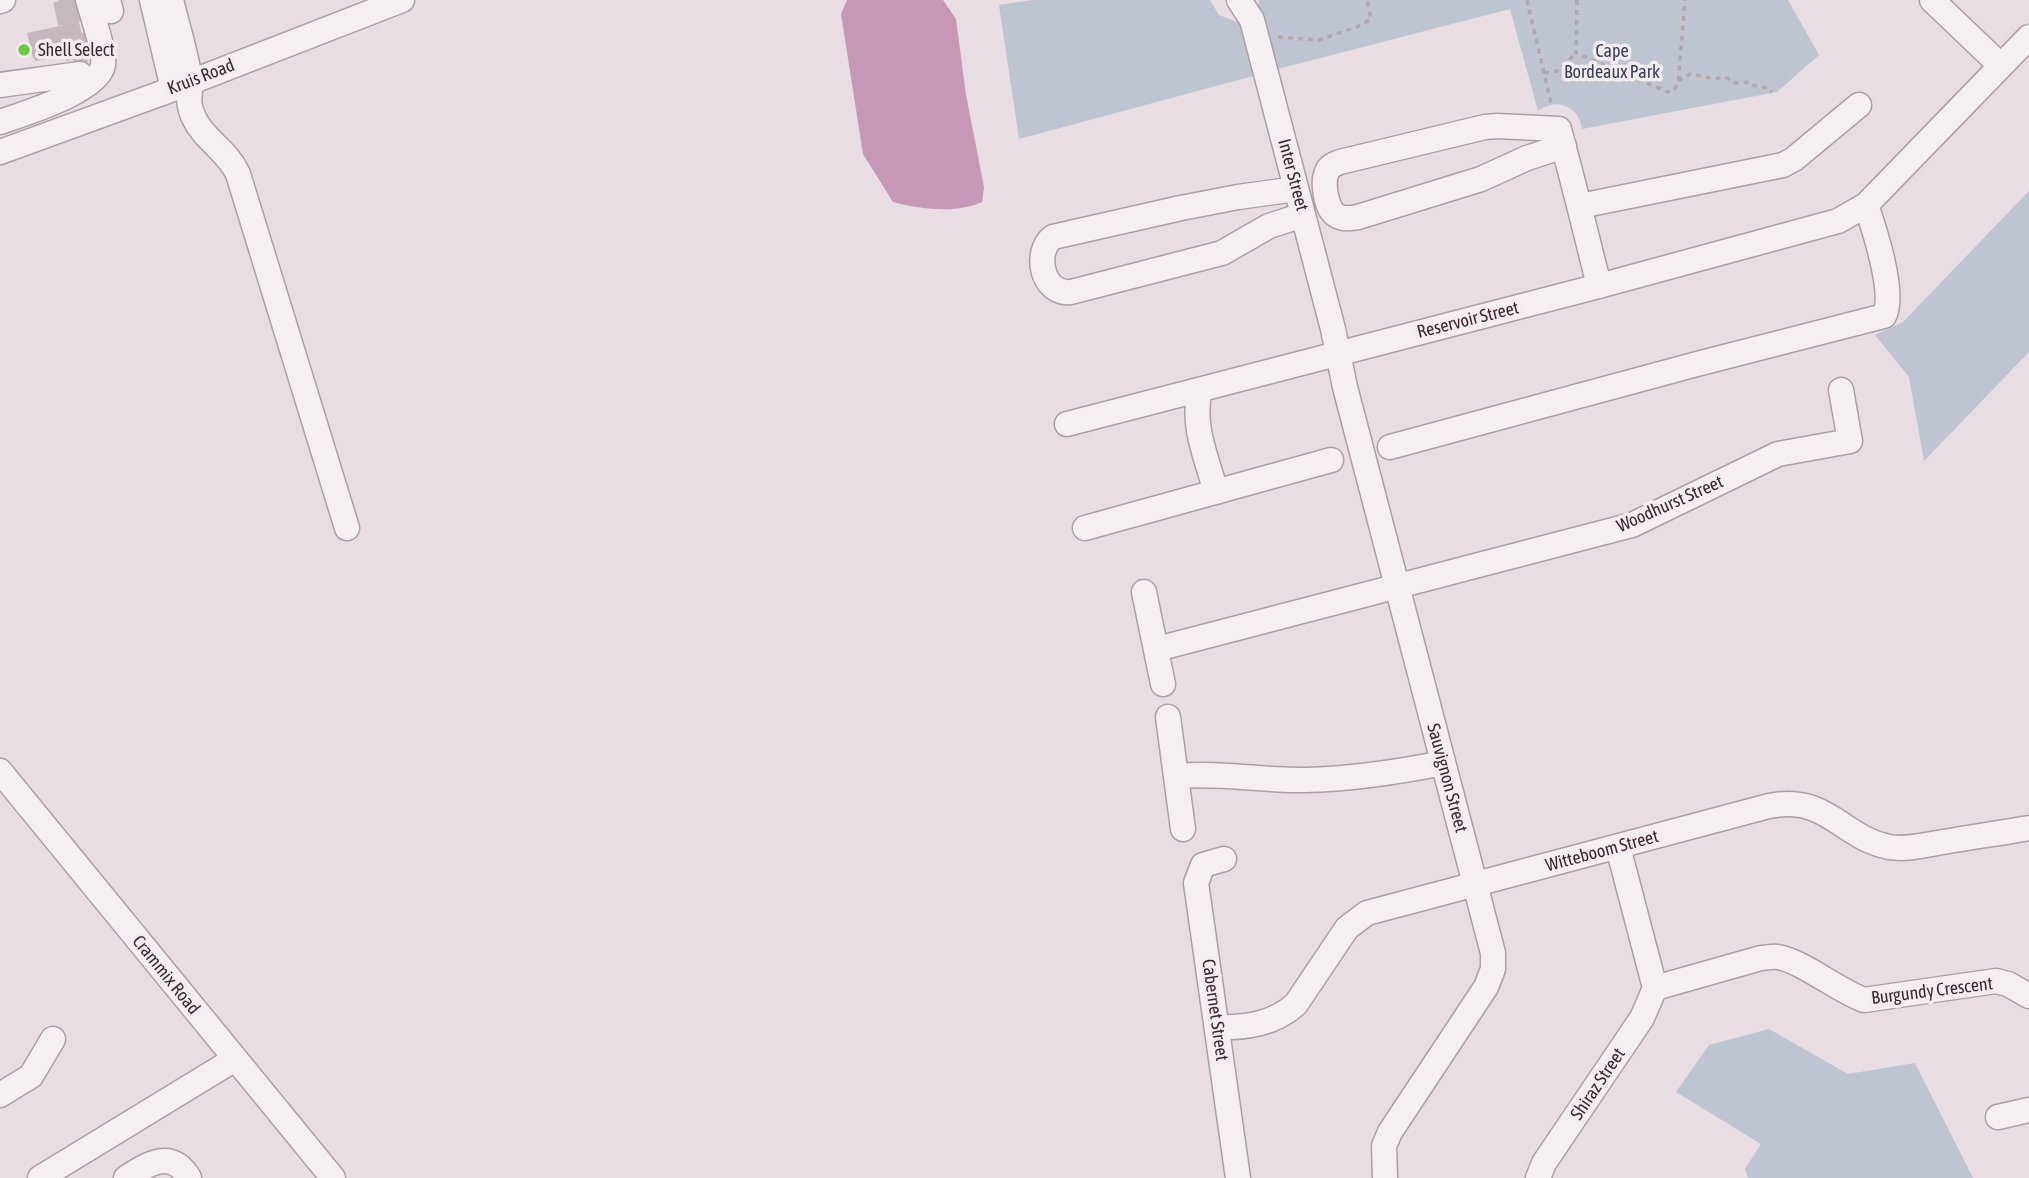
<!DOCTYPE html>
<style>
body{margin:0}
canvas{display:block;background:#e7dde2}
</style>
<canvas width="2029" height="1178"></canvas>
<script>
const g = document.querySelector('canvas').getContext('2d');
g.lineJoin = 'round';
function fillPath(path, color) {
  g.fillStyle = color;
  g.fill(path, 'evenodd');
}
function stroke(path, color, width, dash) {
  g.strokeStyle = color;
  g.lineWidth = width;
  g.lineCap = dash ? 'butt' : 'round';
  g.setLineDash(dash || []);
  g.stroke(path);
}
function write(font, color, halo, rows, align = 'center') {
  g.font = font + ' "Asap Condensed",sans-serif';
  g.lineWidth = 7;
  g.setLineDash([]);
  g.textBaseline = 'middle';
  g.strokeStyle = halo;
  g.fillStyle = color;
  for (const [text, x, y, turn = 0] of rows) {
    g.save();
    g.translate(x, y);
    g.rotate((+turn || 0) * Math.PI / 180);
    g.textAlign = isNaN(turn) ? turn : align;
    if (halo) g.strokeText(text, 0, 0);
    g.fillText(text, 0, 0);
    g.restore();
  }
}
const green = new Path2D(`
 M1032 0H1210L1219 15 1240 23 1257 75 1019 139 999 5Z
 M1259 0H1788L1819 55 1777 92 1582 129C1579 106 1556 97 1538 111L1510 9 1274 70 1258 6Z
 M2029 191V352L1924 461 1909 377 1875 335 1903 322Z
 M1769 1029 1848 1074 1915 1063 1973 1178H1748L1745 1169 1761 1144 1676 1092 1709 1045Z`);
const water = new Path2D(`
 M847 0H943L956 19 966 95 984 187 982 202C957 214 919 209 893 202L863 154 841 14Z`);
const shadow = new Path2D(`
 M60 0H75V9L88 65 75 63 71 54 36 61 34 58 66 26Z`);
const building = new Path2D(`
 M58 0H74L88 62 71 60 69 51 33 58 27 33 64 25Z`);
const minorTunnel = new Path2D(`
 M65 0 79 66`);
const path = new Path2D(`
 M1527 0 1552 107
 M1577 0 1576 53 1668 92 1672 91 1678 85 1685 0
 M1278 37 1319 40 1359 26 1371 19 1367 0
 M1544 73 1557 71 1576 53
 M1678 81 1690 74 1714 79 1725 77 1735 83 1750 82 1752 85 1768 88 1772 92`);
const minor = new Path2D(`
 M108 0 111 11
 M152 0 173 89
 M171 0C177 25 187 56 190 81 191 97 186 101 194 118 204 140 228 151 238 174L347 528
 M1239 0 1252 20 1333 329 1345 387 1493 953V969L1486 987 1390 1132 1384 1146 1385 1178
 M1932 0 2001 66
 M0 1 3 0
 M0 85 80 74
 M0 122C23 114 99 91 103 65 105 52 92 14 88 0
 M1564 146 1527 158 1481 179 1358 217C1351 218 1343 220 1336 215 1326 209 1322 182 1327 172 1329 166 1335 164 1340 162L1485 127 1497 126 1559 129C1573 181 1586 233 1599 286
 M0 152 173 89 402 0
 M1296 189 1238 197 1181 208 1053 237C1033 252 1042 295 1071 292L1222 253 1269 226 1303 215
 M1580 206 1783 165 1794 159 1859 105
 M1200 390C1191 425 1207 459 1216 492
 M1067 424 1599 286 1838 221 1866 205 2029 37
 M1390 447 1697 364 1884 316C1896 295 1874 228 1866 205
 M1085 528 1331 460
 M1144 592 1163 684
 M1157 649 1632 525 1778 454 1850 441 1841 390
 M1168 717 1183 829
 M0 771 333 1178
 M1177 776C1222 772 1262 781 1305 780 1352 779 1398 772 1443 763
 M1618 847 1655 988 1761 958C1766 958 1773 956 1778 957 1802 961 1837 990 1864 1000L1996 981 2008 984 2029 996
 M1224 859 1203 865 1196 883 1238 1178
 M1217 1027C1246 1028 1274 1024 1296 1004L1347 928 1367 913 1769 806C1827 794 1842 838 1889 847 1906 850 1926 845 1943 842 1972 837 2000 833 2029 828
 M0 1095 31 1076 53 1039
 M1998 1117 2029 1110
 M40 1178 235 1059
 M126 1178C148 1164 171 1148 189 1178
 M1538 1178 1544 1163 1642 1018 1655 988`);
const markers = [
 [24,50,7,"#6bca43"]
];
const poiNames = [
 ["Shell Select",38,50]
];
const parkNames = [
 ["Cape",1612,51],
 ["Bordeaux Park",1612,72]
];
const streetNames = [
 ["Kruis Road",201,77,-21],
 ["Inter Street",1293,175,75],
 ["Reservoir Street",1468,320,-14],
 ["Woodhurst Street",1670,504,-24],
 ["Sauvignon Street",1447,778,75],
 ["Witteboom Street",1602,851,-15],
 ["Crammix Road",166,975,51],
 ["Burgundy Crescent",1932,991,-7],
 ["Cabernet Street",1215,1010,82],
 ["Shiraz Street",1598,1084,-56]
];
fillPath(green, '#bec5d0');
fillPath(water, '#c698b5');
fillPath(shadow, '#0003');
fillPath(building, '#c6b7bf');
stroke(minorTunnel, '#c5b9bf', 24, [24, 12]);
stroke(minor, '#ad9fa6', 27);
stroke(path, '#b3a7ad', 3.5, [5, 5]);
stroke(minor, '#f5eff2', 24);
for (const [x, y, r, color] of markers) {
  const dot = new Path2D();
  dot.arc(x, y, r, 0, 2 * Math.PI);
  g.fillStyle = color;
  g.fill(dot);
  stroke(dot, '#f4ecf1', 2.5);
}
write('18px', '#3d2732', '#f4ecf1', poiNames, 'left');
write('18px', '#344058', '#f4ecf1', parkNames);
write('18px', '#3d2732', '#f4ecf1', streetNames);
</script>
